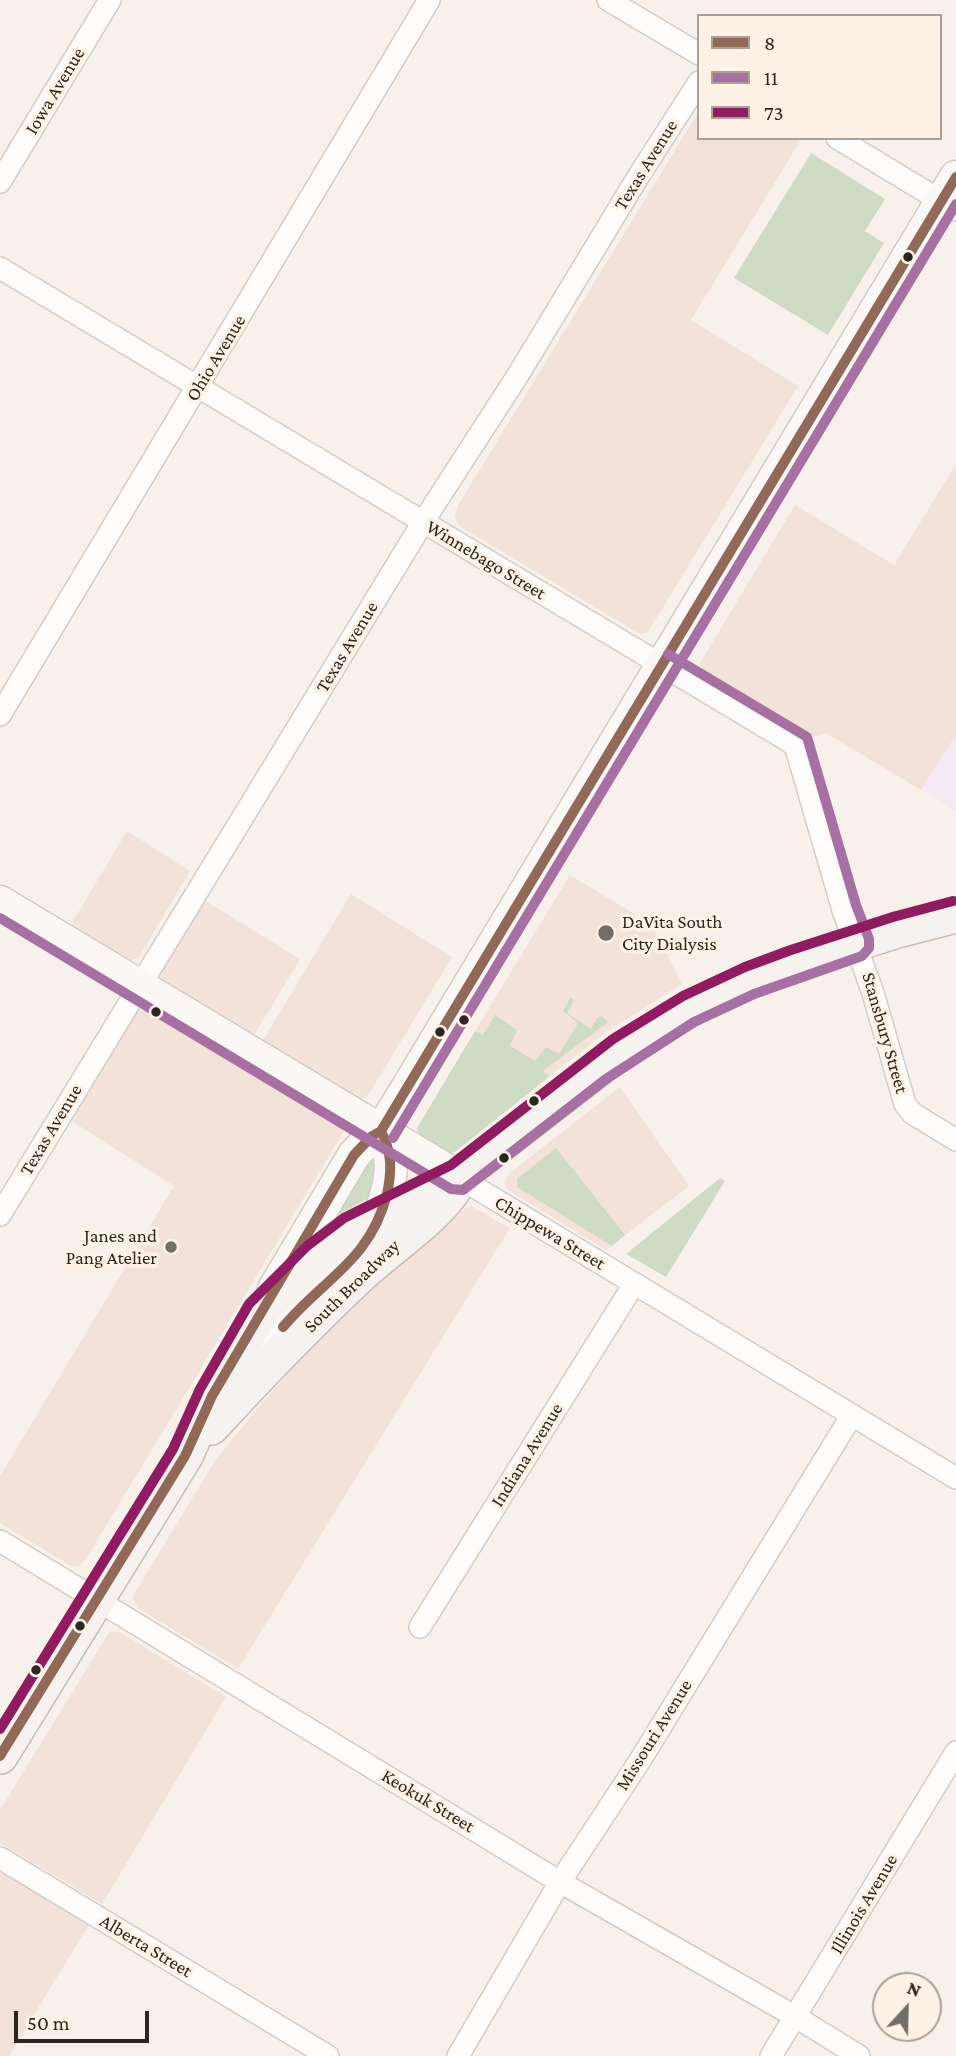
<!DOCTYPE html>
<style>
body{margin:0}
#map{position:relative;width:956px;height:2056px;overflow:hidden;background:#f8f1eb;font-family:"Crimson Pro",serif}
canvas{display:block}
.legend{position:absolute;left:697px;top:14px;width:245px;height:126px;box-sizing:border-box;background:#fef1e5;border:2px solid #aaa097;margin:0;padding:9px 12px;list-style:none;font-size:21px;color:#2c2621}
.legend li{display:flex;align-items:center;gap:14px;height:35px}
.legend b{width:35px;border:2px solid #aaa097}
.north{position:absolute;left:872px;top:1972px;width:70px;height:70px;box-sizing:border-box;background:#fef1e5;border:2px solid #aaa097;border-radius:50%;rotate:22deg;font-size:19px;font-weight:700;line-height:28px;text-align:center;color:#2c2621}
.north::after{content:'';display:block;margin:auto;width:24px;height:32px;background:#736d68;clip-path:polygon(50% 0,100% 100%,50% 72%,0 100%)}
.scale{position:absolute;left:14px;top:2011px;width:135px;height:32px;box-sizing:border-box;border:4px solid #2c2621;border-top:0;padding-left:9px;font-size:21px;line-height:24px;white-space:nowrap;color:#2c2621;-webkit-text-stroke:5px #fef1e5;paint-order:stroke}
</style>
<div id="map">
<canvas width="956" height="2056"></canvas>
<ul class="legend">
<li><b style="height:9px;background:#916958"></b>8</li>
<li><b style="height:9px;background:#a670a3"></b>11</li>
<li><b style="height:9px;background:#901b61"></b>73</li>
</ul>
<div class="north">N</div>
<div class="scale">50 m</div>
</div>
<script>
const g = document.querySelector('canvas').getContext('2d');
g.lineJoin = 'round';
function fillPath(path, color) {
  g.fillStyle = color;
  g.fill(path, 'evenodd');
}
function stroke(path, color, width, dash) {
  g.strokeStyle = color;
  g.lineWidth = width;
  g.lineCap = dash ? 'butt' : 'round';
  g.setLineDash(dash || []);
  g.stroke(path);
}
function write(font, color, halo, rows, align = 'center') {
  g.font = font + ' "Crimson Pro",serif';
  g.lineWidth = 7;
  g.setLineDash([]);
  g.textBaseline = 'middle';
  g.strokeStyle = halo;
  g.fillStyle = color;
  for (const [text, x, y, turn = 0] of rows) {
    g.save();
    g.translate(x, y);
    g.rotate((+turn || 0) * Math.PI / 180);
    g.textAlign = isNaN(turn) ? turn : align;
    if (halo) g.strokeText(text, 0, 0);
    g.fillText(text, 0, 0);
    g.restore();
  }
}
const commercial = new Path2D(`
 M699 111V138H802L691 320 798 386 648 632 640 634 459 526 455 517 457 507Z
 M956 464V735L921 790 826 733 813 737 704 672 700 663 795 505 894 565Z
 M127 831 190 871 139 957 131 961 122 958 70 926Z
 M570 875 651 924 682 984 609 1030 550 1076 475 1031Z
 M351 894 452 957 369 1094 362 1099 355 1098 262 1042Z
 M204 900 300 959 253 1037 166 984 161 978 163 969Z
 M143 1009 151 1010 338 1122 344 1131 86 1559 79 1566H71L0 1523V1476L174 1186 70 1120 136 1013Z
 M620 1087 689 1186 606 1250 508 1190 504 1182 510 1173Z
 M471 1206 510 1228 238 1669 138 1608 133 1599 134 1594 215 1461 255 1411 303 1356 400 1261 466 1208Z
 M110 1631 121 1633 226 1697 102 1904 0 1843V1810Z
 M0 1869 90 1923 9 2056H0Z`);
const education = new Path2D(`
 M956 735V811L921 790Z`);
const green = new Path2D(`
 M811 153 885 199 865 231 884 243 828 335 734 278Z
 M571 997 574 1000 567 1013 591 1029 598 1017 602 1016 608 1022 543 1071 550 1076 455 1152 447 1154 419 1135 417 1128 475 1031 483 1035 495 1015 517 1030 510 1046 535 1061 546 1047 559 1054 578 1023 563 1011Z
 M556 1148 625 1235 612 1246 517 1187V1179Z
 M369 1149 381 1152 373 1196 336 1216Z
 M720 1178 725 1181 666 1277 626 1254Z`);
const street = new Path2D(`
 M608 0 699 54
 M837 138 956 210
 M0 182 110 0
 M0 268 795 745 843 910 873 993 905 1104 912 1113 956 1140
 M0 715 429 0
 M458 1177 956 1478
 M0 1215 423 522 518 375 638 177 699 82
 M0 1541 560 1882 796 2017 859 2056
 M420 1627 634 1284
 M0 1858 328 2056
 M458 2056 560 1882 639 1762 852 1415
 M771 2056 956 1752`);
const secondary = new Path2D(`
 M0 902 458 1177
 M274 1289 354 1155 372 1136 381 1131 409 1085 956 177
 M266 1356C274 1342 282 1327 293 1315 336 1267 372 1257 388 1188 393 1166 392 1151 381 1131`);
const primary = new Path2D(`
 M211 1427C258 1376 307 1325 358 1277 385 1251 433 1220 453 1190
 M0 1756 185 1456 212 1396 261 1311 317 1256 351 1230 458 1177 622 1050 689 1009 751 980 795 963 897 930 956 915`);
const bus1 = new Path2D(`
 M283 1327C324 1278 370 1261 387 1194 392 1171 392 1152 381 1131
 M0 1756 185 1456 212 1396 354 1155 372 1136 381 1131 956 177`);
const bus2 = new Path2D(`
 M0 918 451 1189 463 1190 606 1079 694 1022 754 994 862 956 869 948V939L856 905 807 737 668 654
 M393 1138 956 204`);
const bus3 = new Path2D(`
 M0 1729 173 1449 200 1389 249 1304 307 1246 344 1218 451 1165 613 1039 683 996 745 967 791 950 893 917 953 901`);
const markers = [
 [908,257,6,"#2c2621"],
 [606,933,9,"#736d68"],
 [156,1012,6,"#2c2621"],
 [464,1020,6,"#2c2621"],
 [440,1032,6,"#2c2621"],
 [534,1101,6,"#2c2621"],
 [504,1158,6,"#2c2621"],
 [171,1247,7,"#736d68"],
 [80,1626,6,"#2c2621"],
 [36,1670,6,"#2c2621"]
];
const streetNames = [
 ["Iowa Avenue",55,91,-59],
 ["Texas Avenue",646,165,-58],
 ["Ohio Avenue",216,358,-59],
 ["Winnebago Street",486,560,31],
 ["Texas Avenue",347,647,-59],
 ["Stansbury Street",885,1033,74],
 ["Texas Avenue",51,1130,-59],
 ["Chippewa Street",550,1233,31],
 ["South Broadway",352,1286,-44],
 ["Indiana Avenue",527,1455,-58],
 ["Missouri Avenue",654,1735,-58],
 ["Keokuk Street",428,1801,31],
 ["Illinois Avenue",864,1904,-59],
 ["Alberta Street",146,1946,31]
];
const poiNames = [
 ["DaVita South",622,922],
 ["City Dialysis",622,944],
 ["Janes and",157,1236,"right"],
 ["Pang Atelier",157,1258,"right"]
];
fillPath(commercial, '#f2e2da');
fillPath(education, '#f3eaf3');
fillPath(green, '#d0dbc5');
stroke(street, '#d2ccc7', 24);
stroke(secondary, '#d2ccc7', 35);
stroke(primary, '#c6bdb5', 38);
stroke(street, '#fefdfc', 21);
stroke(secondary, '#fbf8f5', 32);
stroke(primary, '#f6f2ef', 35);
stroke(bus1, '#916958', 10);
stroke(bus2, '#a670a3', 10);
stroke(bus3, '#901b61', 10);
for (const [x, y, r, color] of markers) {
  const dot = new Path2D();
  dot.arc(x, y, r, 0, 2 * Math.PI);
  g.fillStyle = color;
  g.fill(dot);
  stroke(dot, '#fef1e5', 2.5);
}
write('19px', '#2c2621', '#fef1e5', streetNames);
write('19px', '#2c2621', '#fef1e5', poiNames, 'left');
</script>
